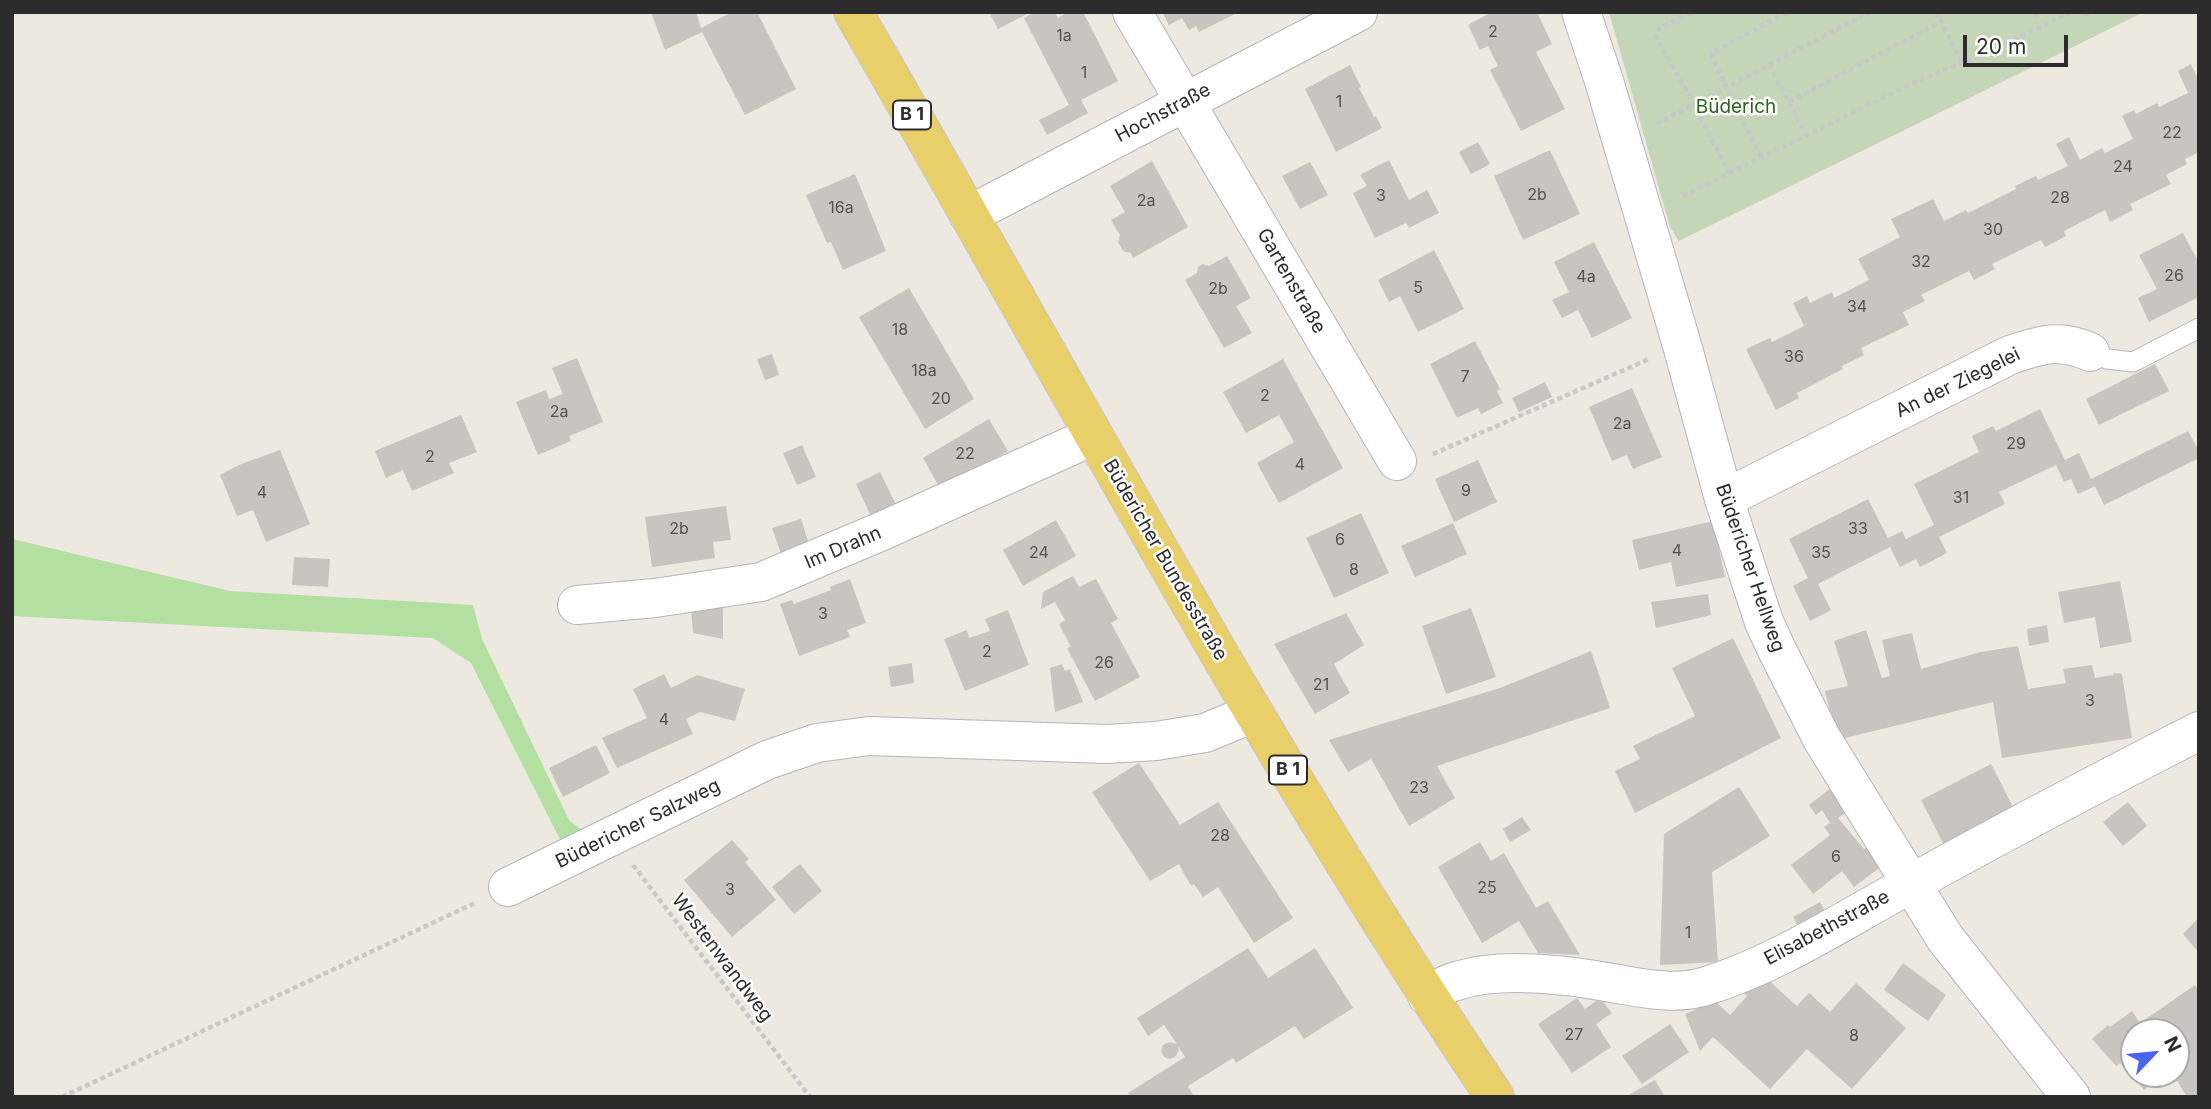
<!DOCTYPE html>
<meta charset="utf-8">
<style>
body{margin:0}
#map{position:relative;width:2211px;height:1109px;overflow:hidden;background:#ede8e0;font-family:Inter,sans-serif}
canvas{display:block}
.frame{position:absolute;inset:0;border:14px solid #2c2c2c;pointer-events:none}
.north{position:absolute;left:2120px;top:1018px;width:70px;height:70px;box-sizing:border-box;background:#fff;border:2px solid #ababab;border-radius:50%;rotate:64deg;font-size:19px;font-weight:700;line-height:28px;text-align:center;color:#2c2c2c}
.north::after{content:'';display:block;margin:auto;width:24px;height:32px;background:#4b63ee;clip-path:polygon(50% 0,100% 100%,50% 72%,0 100%)}
.scale{position:absolute;left:1963px;top:35px;width:105px;height:32px;box-sizing:border-box;border:4px solid #2c2c2c;border-top:0;padding-left:9px;font-size:21px;line-height:24px;white-space:nowrap;color:#2c2c2c;-webkit-text-stroke:5px #fff;paint-order:stroke}
</style>
<div id="map">
<canvas width="2211" height="1109"></canvas>
<div class="frame"></div>
<div class="north">N</div>
<div class="scale">20 m</div>
</div>
<script>
const g = document.querySelector('canvas').getContext('2d');
g.lineJoin = 'round';
function fillPath(path, color) {
  g.fillStyle = color;
  g.fill(path, 'evenodd');
}
function stroke(path, color, width, dash) {
  g.strokeStyle = color;
  g.lineWidth = width;
  g.lineCap = dash ? 'butt' : 'round';
  g.setLineDash(dash || []);
  g.stroke(path);
}
function write(font, color, halo, rows, align = 'center') {
  g.font = font + ' Inter,sans-serif';
  g.lineWidth = 5;
  g.setLineDash([]);
  g.textBaseline = 'middle';
  g.strokeStyle = halo;
  g.fillStyle = color;
  for (const [text, x, y, turn = 0] of rows) {
    g.save();
    g.translate(x, y);
    g.rotate((+turn || 0) * Math.PI / 180);
    g.textAlign = isNaN(turn) ? turn : align;
    if (halo) g.strokeText(text, 0, 0);
    g.fillText(text, 0, 0);
    g.restore();
  }
}
const green = new Path2D(`
 M12 539 230 591 473 605 482 639 569 820 593 839 566 851 471 663 433 638 12 616Z`);
const cemetery = new Path2D(`
 M1609 12H2144L1679 241 1670 227Z`);
const building = new Path2D(`
 M651 12H696L701 28 732 12H757L796 89 745 115 702 32 665 50Z
 M989 12H1031L998 29Z
 M1035 12H1055L1058 18 1068 12H1083L1118 81 1081 100 1088 113 1047 135 1039 120 1069 105 1024 18Z
 M1162 12H1239L1199 32 1196 26 1189 30 1182 18 1169 25Z
 M1487 12H1537L1552 44 1536 52 1565 109 1521 131 1490 70 1498 66 1488 46 1480 50 1468 25 1488 14Z
 M2191 64 2199 81V152L2185 159 2187 164 2166 175 2171 184 2130 204 2133 210 2110 222 2105 210 2064 231 2066 236 2045 247 2041 240 1992 264 1995 269 1974 280 1969 271 1921 295 1925 301 1903 312 1909 325 1861 348 1864 355 1842 366 1843 369 1797 393 1799 398 1776 410 1746 349 1770 338 1772 342 1804 326 1793 303 1807 296 1810 303 1832 292 1834 298 1869 280 1858 259 1900 237 1891 219 1933 199 1944 221 1966 210 1968 213 2016 189 2015 186 2036 176 2038 180 2068 166 2056 144 2069 137 2080 160 2102 148 2105 153 2133 139 2122 116 2134 110 2136 114 2157 103 2159 107 2188 93 2178 71Z
 M1350 65 1361 87 1359 88 1374 117 1376 116 1382 128 1336 152 1305 89Z
 M1478 142 1490 164 1471 174 1459 152Z
 M1550 150 1580 214 1523 240 1494 176Z
 M1389 160 1409 200 1427 190 1439 213 1409 228 1406 223 1375 238 1353 193 1367 186 1360 175Z
 M1152 161 1188 227 1133 258 1131 253 1123 251 1118 242 1120 235 1111 220 1125 212 1110 186Z
 M1310 162 1328 195 1300 209 1282 176Z
 M855 174 886 251 843 270 831 242 827 243 806 195Z
 M2183 233 2199 263V297L2149 322 2138 298 2157 289 2139 255Z
 M1594 242 1632 318 1592 338 1578 310 1562 318 1552 300 1569 292 1554 262Z
 M1434 250 1464 309 1418 332 1400 296 1389 302 1378 280Z
 M1227 256 1251 298 1236 306 1252 333 1224 348 1185 280 1197 273 1198 267 1203 264 1209 266Z
 M909 288 974 399 925 429 859 317Z
 M1475 341 1500 389 1497 391 1503 403 1481 414 1478 408 1457 418 1430 364Z
 M772 354 779 375 765 380 757 359Z
 M577 358 603 422 569 436 571 441 538 455 516 402 546 390 549 399 563 394 552 368Z
 M1283 359 1343 468 1279 503 1257 463 1294 442 1279 415 1246 433 1223 392Z
 M2155 364 2169 391 2099 425 2086 399Z
 M1545 382 1552 397 1519 412 1512 398Z
 M1632 388 1662 457 1633 469 1627 455 1612 461 1589 407Z
 M2040 409 2065 460 2079 453 2091 479 2188 431 2199 451V458L2104 505 2095 486 2078 494 2071 479 2064 482 2056 465 1999 492 2005 504 1939 537 1947 553 1934 560 1920 567 1916 559 1900 567 1890 547 1818 584 1831 610 1810 621 1793 586 1808 578 1789 539 1868 499 1888 538 1902 531 1906 539 1934 525 1914 484 1979 452 1972 436 1993 426 1996 431Z
 M461 415 477 452 449 463 454 473 412 491 403 470 386 478 375 451Z
 M989 419 1008 451 941 490 923 458Z
 M802 445 816 477 797 485 783 453Z
 M280 450 310 524 266 542 253 510 237 516 220 475 239 465Z
 M1478 460 1497 502 1454 522 1435 479Z
 M880 472 897 507 872 519 856 484Z
 M726 506 731 540 713 542 715 558 652 567 645 517Z
 M1361 513 1389 573 1334 598 1306 538Z
 M801 519 809 544 781 554 772 528Z
 M1056 520 1076 556 1023 586 1003 550Z
 M1713 521 1725 577 1676 587 1671 562 1639 570 1632 540Z
 M1453 523 1467 554 1415 577 1401 546Z
 M294 557 330 559 328 587 292 585Z
 M1073 576 1079 587 1096 579 1118 619 1111 623 1140 677 1095 701 1067 648 1071 647 1059 624 1065 620 1055 602 1041 609 1043 592Z
 M850 579 866 623 847 630 850 637 799 656 780 604 792 600 794 604 831 590 830 587Z
 M2120 581 2132 642 2100 648 2095 617 2064 623 2058 592Z
 M1708 594 1711 615 1656 628 1651 602Z
 M723 606V639L693 633 691 608Z
 M1471 608 1496 677 1446 694 1422 626Z
 M1008 610 1029 665 965 691 944 639 967 630 969 638 990 631 985 619Z
 M1346 613 1364 645 1334 664 1350 693 1315 714 1274 644Z
 M2047 625 2049 642 2029 646 2027 629Z
 M1866 630 1882 678 1890 676 1882 640 1912 633 1921 669 1981 652 2018 646 2028 689 2066 683 2063 669 2092 665 2095 678 2113 675 2114 673 2122 674 2132 738 2002 758 1993 702 1837 740 1825 691 1848 686 1834 641Z
 M1733 638 1781 738 1635 813 1615 771 1640 759 1633 746 1695 716 1672 668Z
 M1591 651 1610 708 1437 766 1455 798 1409 826 1371 759 1348 772 1329 740 1500 688Z
 M912 663 914 683 891 687 888 667Z
 M1062 664 1065 671 1070 669 1083 702 1055 712 1050 668Z
 M664 674 671 688 697 675 745 689 735 721 700 712 686 719 693 734 617 768 602 738 647 718 633 689Z
 M596 745 610 773 563 797 549 768Z
 M1139 763 1180 825 1218 802 1293 918 1254 943 1218 887 1203 897 1194 884 1192 886 1188 881 1179 864 1150 881 1092 792Z
 M1991 764 2014 809 1944 845 1921 800Z
 M1835 785 1851 809 1838 818 1864 849 1874 843 1887 862 1854 887 1842 871 1813 894 1791 865 1830 835 1824 827 1830 823 1822 810 1816 815 1809 805Z
 M1739 787 1770 836 1712 872 1718 962 1660 965 1664 834Z
 M2128 802 2147 826 2123 846 2103 822Z
 M1522 817 1531 830 1510 842 1503 829Z
 M732 840 749 859 745 862 776 900 732 937 684 880Z
 M1480 842 1491 861 1504 853 1536 908 1548 901 1580 955 1538 953 1519 921 1482 943 1438 867Z
 M800 864 822 891 794 914 772 887Z
 M1820 902 1828 916 1800 930 1793 917Z
 M2199 917V953L2183 934Z
 M1248 948 1268 978 1315 948 1353 1008 1304 1039 1295 1026 1236 1063 1233 1058 1188 1086 1194 1097H1130L1128 1093 1185 1057 1178 1046 1179 1050 1176 1056 1170 1059 1164 1057 1161 1051 1163 1045 1169 1042 1177 1044 1164 1025 1148 1036 1137 1018Z
 M1903 963 1946 995 1928 1021 1884 990Z
 M1766 978 1797 1006 1809 993 1830 1012 1856 983 1906 1028 1852 1089 1807 1049 1770 1089 1713 1037 1700 1051 1685 1014 1715 1001 1730 1015 1747 996 1741 990Z
 M2195 985 2199 991V1097H2187L2173 1074H2176V1032H2134V1074H2169L2144 1090 2120 1063 2116 1066 2092 1039 2108 1025 2110 1027 2132 1011 2140 1023Z
 M1577 998 1585 1009 1600 998 1612 1013 1596 1024 1611 1047 1572 1073 1538 1024Z
 M1670 1024 1689 1052 1642 1084 1622 1056Z
 M1655 1080 1665 1097H1625Z`);
const path = new Path2D(`
 M1691 12 1659 29 1656 37 1694 104 1729 173
 M1936 12 1962 62
 M2085 12 2088 14 2094 12
 M2033 16 2041 12
 M1769 65 1806 135
 M1789 102 1941 22
 M1656 124 1870 12
 M1761 157 1712 57V53L1787 12
 M1683 196 1909 85 1981 55 2071 12
 M1433 454 1649 359
 M633 865 810 1097
 M62 1097 477 902`);
const service = new Path2D(`
 M2090 352 2107 359 2133 362 2199 328`);
const minor = new Path2D(`
 M1132 12 1397 461
 M1581 12 1604 81 1682 345 1724 499 1764 622 1777 650 1822 739 1945 938 2071 1097
 M969 215 1358 12
 M1724 499 2010 355C2040 345 2060 338 2090 352
 M577 605 655 598 761 582 882 531 1093 436
 M508 887 767 760 817 743 869 736 1107 744 1156 741 1205 733 1253 713
 M1427 996C1437 989 1447 983 1460 980 1502 967 1568 975 1612 983 1643 988 1675 996 1706 986 1778 964 1847 918 1914 882 2008 830 2103 780 2199 731`);
const primary = new Path2D(`
 M853 12C1064 376 1260 748 1495 1097`);
const numberNames = [
 ["2",1493,32],
 ["1a",1064,36],
 ["1",1084,73],
 ["1",1339,102],
 ["22",2172,133],
 ["24",2123,167],
 ["2b",1537,195],
 ["3",1381,196],
 ["28",2060,198],
 ["2a",1146,201],
 ["16a",841,208],
 ["30",1993,230],
 ["32",1921,262],
 ["26",2174,276],
 ["4a",1586,277],
 ["5",1418,288],
 ["2b",1218,289],
 ["34",1857,307],
 ["18",900,330],
 ["36",1794,357],
 ["18a",924,371],
 ["7",1465,377],
 ["2",1265,396],
 ["20",941,399],
 ["2a",559,412],
 ["2a",1622,424],
 ["29",2016,444],
 ["22",965,454],
 ["2",430,457],
 ["4",1300,465],
 ["9",1466,491],
 ["4",262,493],
 ["31",1961,498],
 ["2b",679,529],
 ["33",1858,529],
 ["6",1340,540],
 ["4",1677,551],
 ["24",1039,553],
 ["35",1821,553],
 ["8",1354,570],
 ["3",823,614],
 ["2",987,652],
 ["26",1104,663],
 ["21",1321,685],
 ["3",2090,701],
 ["4",664,720],
 ["23",1419,788],
 ["28",1220,836],
 ["6",1836,857],
 ["25",1487,888],
 ["3",730,890],
 ["1",1688,933],
 ["27",1574,1035],
 ["8",1854,1036]
];
const shields = [
 [912,115,38],
 [1288,770,38]
];
const shieldNames = [
 ["B 1",912,115],
 ["B 1",1288,770]
];
const parkNames = [
 ["Büderich",1736,107]
];
const streetNames = [
 ["Hochstraße",1163,113,-28],
 ["Gartenstraße",1291,281,60],
 ["An der Ziegelei",1958,383,-26],
 ["Im Drahn",843,548,-23],
 ["Büdericher Bundesstraße",1165,560,60],
 ["Büdericher Hellweg",1750,568,71],
 ["Büdericher Salzweg",638,824,-26],
 ["Elisabethstraße",1827,928,-28],
 ["Westenwandweg",722,958,53]
];
fillPath(green, '#b3dfa0');
fillPath(cemetery, '#c5d5b8');
fillPath(building, '#c8c4bf');
stroke(service, '#b3b5be', 21);
stroke(minor, '#b3b5be', 40);
stroke(primary, '#c8c8c8', 40);
stroke(path, '#c8c8c8', 4.5, [5, 3.5]);
stroke(service, '#fff', 19);
stroke(minor, '#fff', 38);
stroke(primary, '#e8cf6a', 38);
write('16px', '#535251', null, numberNames);
for (const [x, y, w] of shields) {
  const box = new Path2D();
  box.roundRect(x - w / 2, y - 14.5, w, 29, 5);
  g.fillStyle = '#fff';
  g.fill(box);
  stroke(box, '#2c2c2c', 2);
}
write('bold 18px', '#2c2c2c', null, shieldNames);
write('19px', '#2c6520', '#fff', parkNames);
write('19px', '#2c2c2c', '#fff', streetNames);
</script>
